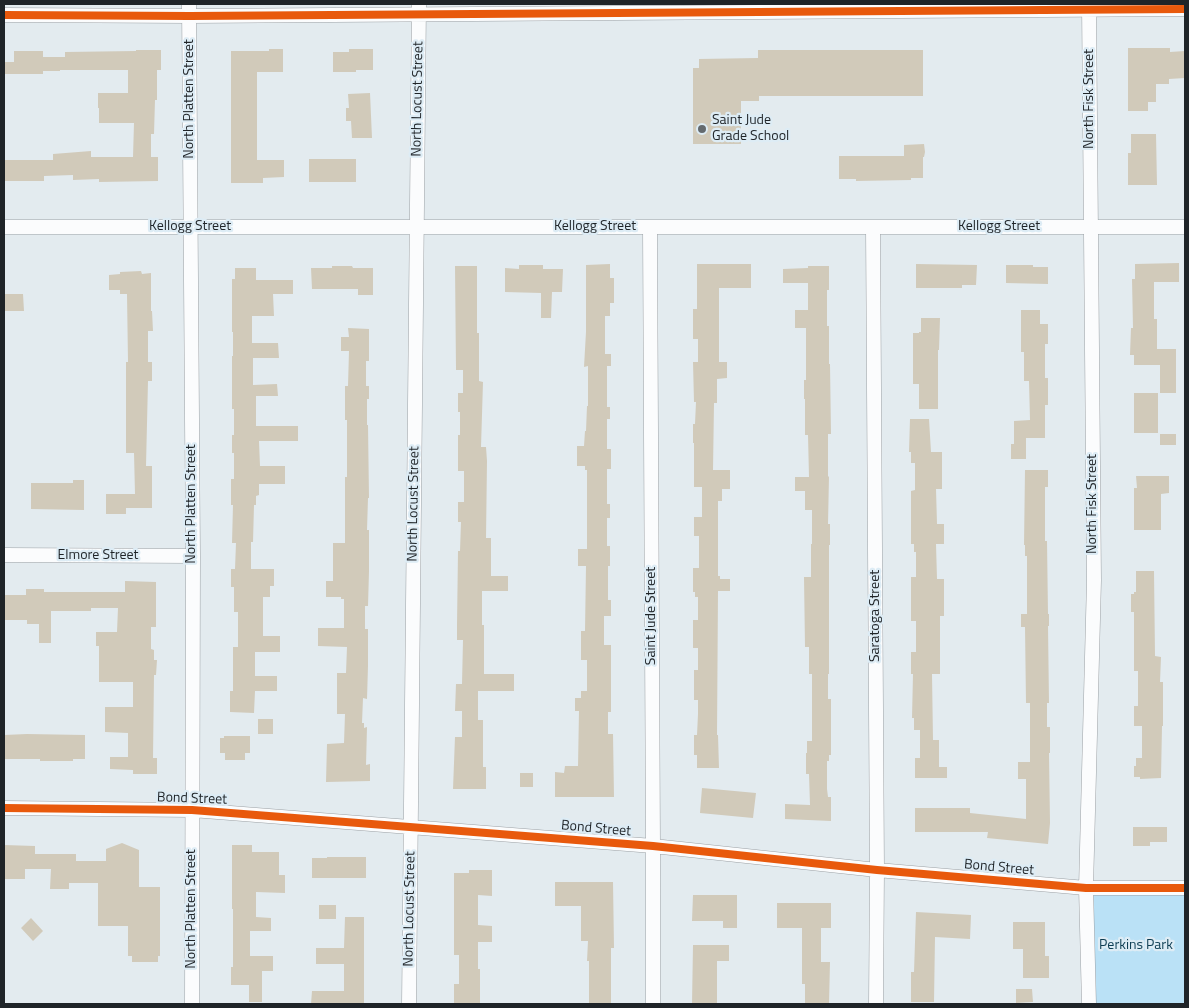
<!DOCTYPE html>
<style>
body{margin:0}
#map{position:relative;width:1189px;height:1008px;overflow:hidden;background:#e3ebef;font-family:"Titillium Web",sans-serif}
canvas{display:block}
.frame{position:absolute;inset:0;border:5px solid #1f2428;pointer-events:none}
</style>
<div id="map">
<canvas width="1189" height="1008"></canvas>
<div class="frame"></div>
</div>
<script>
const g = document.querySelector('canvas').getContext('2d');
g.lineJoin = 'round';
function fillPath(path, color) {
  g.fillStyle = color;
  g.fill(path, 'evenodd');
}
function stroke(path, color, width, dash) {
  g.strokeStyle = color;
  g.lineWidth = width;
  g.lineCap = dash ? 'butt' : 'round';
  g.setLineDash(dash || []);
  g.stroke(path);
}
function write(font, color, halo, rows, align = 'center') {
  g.font = font + ' "Titillium Web",sans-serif';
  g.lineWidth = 4.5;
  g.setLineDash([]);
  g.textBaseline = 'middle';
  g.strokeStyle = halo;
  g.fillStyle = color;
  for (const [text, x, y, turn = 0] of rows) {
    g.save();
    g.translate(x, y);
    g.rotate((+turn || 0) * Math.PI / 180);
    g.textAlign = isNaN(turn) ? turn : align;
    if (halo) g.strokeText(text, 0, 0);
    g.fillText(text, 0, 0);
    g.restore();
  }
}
const green = new Path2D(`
 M1086 888 1185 889V1004H1089Z`);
const building = new Path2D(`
 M1128 48H1170V52L1185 51V78L1169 79V84H1156V102H1148V111H1128Z
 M269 49H283V72H257V160H284V177L263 178V183H231V51H269Z
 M349 49H373V70H356V72H333V52H349Z
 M136 50H161V70H157V100H155L154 134H151V157H158V181L99 182V179L73 180V175L44 176V181H4V160H53V154L91 151V157H133L134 123H99V108H98V93H128V70H60V71H43V74H4V62H14V51H43V57H65V52L136 51Z
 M758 50H923V96H759V101H741V144H693V68H699V59L758 58Z
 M370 93 372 138H352L351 121H346V108H349L348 94Z
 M1131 134H1156L1157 185H1128V153H1131Z
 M924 144 925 152 924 157H923V178H911V180L856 181V179H839V156H904V145Z
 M309 159H356V182H309Z
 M1179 263V282H1154V319H1157V349H1176V393H1160V365H1134V355H1130L1131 328H1133L1132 279H1135V264Z
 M610 264V278H614V303H610V316H605V354H611V366H607V407H610V419H607V449H611V469H607V504H610V518H607V546H610V566H608V600H611V616H604V645H611V712H608V734H613L614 797H555V772L564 773 565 766H578L579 711H575V698H581V691H587V660H581V631H585L586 566H578V549H587V470H585V466H577V446H584L585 431H586L587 406H588V366L584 367 586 332V265Z
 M697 264H751V288H719V362H727V378L717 379V403H714L713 470H730V489H722V501H718V576H720V579H730V591H718L717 735H718L719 768H697V755H694V735H697L698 714V700H694V670H698V648H693V620H698V597H695V592H693V568H699V536H694V517H702V487H694V443H693V424H695L696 402H694L693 362H698V339H693V309H697Z
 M916 264 977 265 976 285H962V288H916Z
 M519 265H543V269H563L562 292H552L551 318H541V293L505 292V268L519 269Z
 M1006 265H1033V267H1048V284L1006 283Z
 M332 266H352L353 268H373V295H358V289H312L311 268H332Z
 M455 266H477V333H479V381L483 382 481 447H486L487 461 486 538H491V576H508V591H482V625H484V674H514V691H478V720H483V767H486V789H453L455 737H462V711H455L456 684H462L463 640H457V625L458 551H460L461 522H458V502H464V471H458V435H460V412H458V393H463V370H456Z
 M808 266H829V290H827V326H829V364H830L831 434H828V477L829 476 828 524H830V545H829V674H828V699H831V755H829V761H827V789L828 797H831V821L785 819V804L810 805 809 774H806V753H807V741H812V674H809V647H805L804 577H811V544H812V510H805V491H795V477H809L808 435H805V399H804V380H806V328H795V310H808V283H783V269L808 268Z
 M235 268H256V280H293V294H273L274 316H252V343H278L279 358H253V385L277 384 278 396H256V426H298V441H259L260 466H285V484H259V495L256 496V505H254L253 542H251V569H274V586H270V597H263V636H280V652H255V676H277V691H255L254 713 230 712V691H233V647H238V612H234V587H231V569H235L236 543H232L233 505H231V479H234V453H232V435H234V409H232V356H233V332H232V279H235Z
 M141 271 142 274 151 273V311H152L153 331H148V362H152V381H148L146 466H152V508H126V514H106V494H135L134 453H126V362H128L127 294H120V290H109V275L120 274V272Z
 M4 294H23L24 311H4Z
 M1021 310H1040V324H1048V344H1045V378H1048V405H1045V438H1026V459H1011V444H1014V421L1030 420 1029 381H1024V352H1021Z
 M921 318H940L939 350H938V409H919V384H913V333H919V332H921Z
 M348 328 369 329V361H366V386H369V399H367V425H368L369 498H368L367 530H369V571L368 606H365V629H368V666L367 699 363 698 362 723H364V728L367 727 366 765 370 764V781L326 782 327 744 344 743 345 714H337V673H346L347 647 318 646V628H344V599H341V597H326V581H333V543H345V477H347V420H345V386H348L349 351H341V337H349Z
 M1134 393H1158V433H1134Z
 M910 419H929L931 452H942V489H936L937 524H944V544H936L937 579H944V616H940V674H932L933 740H939V767H947V778H915V758H920V730H914V718H912L913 674H911V652H916V621H911V577H916V552H914V544H911V491L915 490V463H911V452H909Z
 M1160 434H1176V445H1160Z
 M1025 470H1048V487H1045V541H1047L1048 614H1049V626H1048L1049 703H1047V727H1050V753H1049L1050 823 1048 844 987 838 988 832H915V808H970V813L1026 819V779H1018V762H1030V703H1026L1025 627H1021V614H1027V556H1025V545H1024Z
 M1136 476H1169V493L1161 494V530H1134V488H1137Z
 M73 480H84V510L31 509V483H73Z
 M1136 571H1154L1155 656 1161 657 1160 682H1163V726H1162L1161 778 1140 779V777H1134V766H1136V758H1142V726H1134V706H1138V671H1134V612H1131V594H1134V592H1136Z
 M125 581 156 582V627H151V649L154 650V660H157L156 675H154L153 758H157V774H133V770L110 769V757H128V733L105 732V707H133V682H99V646H96V632H117L118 608H91V611H51V643H39V624H27V620H4V595H26V589H44V592H125Z
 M258 719H273V734H258Z
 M27 734 85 735V759H73V761H40V759H4V735Z
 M224 736H250V753H245V760H225V753H220V738H224Z
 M520 773H533V787H520Z
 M702 788 756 793 753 818 700 813Z
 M1133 827H1167V842H1150V846H1133Z
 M122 843 139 850V887H160V956H158V962H132V956H128V926H98V883H69V889H50L51 869H25V879H4V845L35 846V854H76V861H106V849Z
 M232 845H252V852H279V875H285V893L256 892V917L271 918V931H250V956H273V971H262V1002H249V985H231V967H233V909H232Z
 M327 857H366V878H312V858H327Z
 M469 870H492V896L478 895V925L492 926V942H478V969H480V1004H454V984H459V955H454V873H469Z
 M555 882H613L614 948H611V1004H589V961H587L588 941H581V906H555Z
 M693 895H737V928H723V921H692Z
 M777 903H831V928H821V962H830L829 1004H805V984H802V928H777Z
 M319 905H336V919H319Z
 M916 912 971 915 970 939 935 937 934 1002H911V972H914Z
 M345 917H364V1004H311L312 991H344V964H316V948H344Z
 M31 918 43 931 33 941 21 928Z
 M1013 922H1045V956H1049V978H1023V949H1013Z
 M693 945H729V961H717V1004H692Z
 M1016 989H1032L1033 1002 1016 1003Z`);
const minor = new Path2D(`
 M189 4 193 556 192 1004
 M1089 4 1094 580 1086 888 1089 1004
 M4 15 190 16 1185 9
 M4 227H1185
 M650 227 653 846V1004
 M873 227 877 870 876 1004
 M4 555 193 556
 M4 808 192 810 653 846 877 870 1086 888H1185
 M409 1004 419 4`);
const cycleway = new Path2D(`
 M4 15 190 16 1185 9
 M4 808 192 810 653 846 877 870 1086 888H1185`);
const markers = [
 [702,129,5,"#646a6e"]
];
const streetNames = [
 ["North Platten Street",190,99,-90],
 ["North Locust Street",418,99,-89],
 ["North Fisk Street",1090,99,-90],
 ["Kellogg Street",190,227],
 ["Kellogg Street",595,227],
 ["Kellogg Street",999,227],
 ["North Platten Street",192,504,-90],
 ["North Locust Street",414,504,-89],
 ["North Fisk Street",1093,504,-90],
 ["Elmore Street",98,556],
 ["Saint Jude Street",652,616,-90],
 ["Saratoga Street",876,616,-90],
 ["Bond Street",192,799,2],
 ["Bond Street",596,829,5],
 ["Bond Street",999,868,5],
 ["North Platten Street",192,909,-90],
 ["North Locust Street",410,909,-89]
];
const poiNames = [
 ["Saint Jude",712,121],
 ["Grade School",712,137]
];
const parkNames = [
 ["Perkins Park",1136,946]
];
fillPath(green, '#bae1f6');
fillPath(building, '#d1caba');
stroke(minor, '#9ca1a5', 15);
stroke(minor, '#fbfcfd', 14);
stroke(cycleway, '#e8590c', 8);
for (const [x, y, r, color] of markers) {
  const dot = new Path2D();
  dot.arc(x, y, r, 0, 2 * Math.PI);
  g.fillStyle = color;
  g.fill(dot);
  stroke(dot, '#ddecf5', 2);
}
write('14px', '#1f2428', '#ddecf5', streetNames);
write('14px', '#1f2428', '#ddecf5', poiNames, 'left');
write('14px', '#0c3c52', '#ddecf5', parkNames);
</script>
